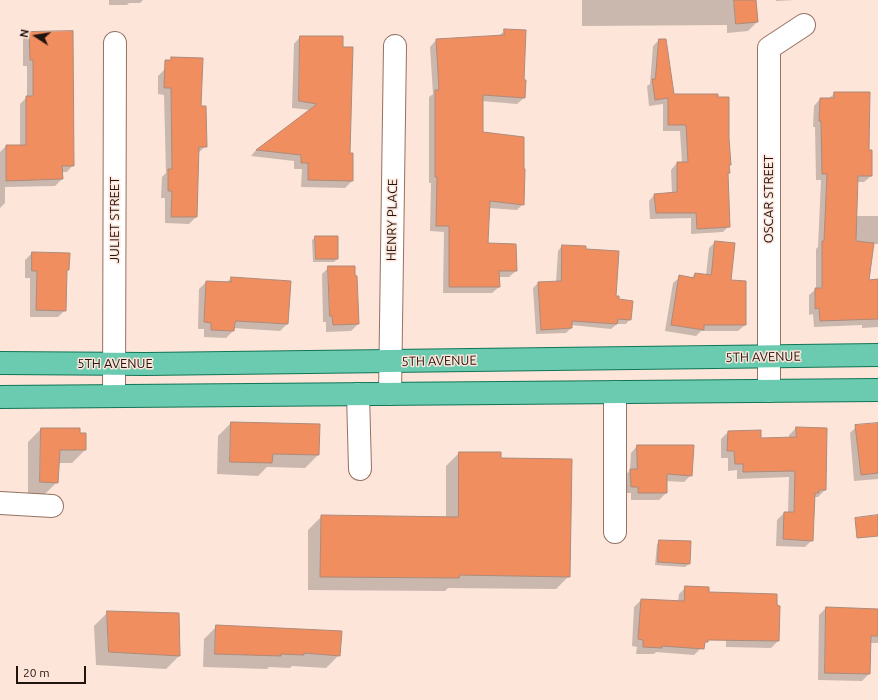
<!DOCTYPE html>
<style>
body{margin:0}
#map{position:relative;width:878px;height:700px;overflow:hidden;background:#fde5da;font-family:Ubuntu,sans-serif}
canvas{display:block}
.north{position:absolute;left:16px;top:16px;width:40px;height:40px;-webkit-text-stroke:3px #fde5da;paint-order:stroke;rotate:282deg;font-size:11px;font-weight:700;line-height:16px;text-align:center;color:#22140e}
.north::after{content:'';display:block;margin:auto;width:14px;height:18px;background:#22140e;clip-path:polygon(50% 0,100% 100%,50% 72%,0 100%)}
.scale{position:absolute;left:16px;top:666px;width:70px;height:18px;box-sizing:border-box;border:2px solid #22140e;border-top:0;padding-left:5px;font-size:12px;line-height:14px;white-space:nowrap;color:#22140e;-webkit-text-stroke:3px #fde5da;paint-order:stroke}
</style>
<div id="map">
<canvas width="878" height="700"></canvas>
<div class="north">N</div>
<div class="scale">20 m</div>
</div>
<script>
const g = document.querySelector('canvas').getContext('2d');
g.lineJoin = 'round';
function fillPath(path, color) {
  g.fillStyle = color;
  g.fill(path, 'evenodd');
}
function stroke(path, color, width, dash) {
  g.strokeStyle = color;
  g.lineWidth = width;
  g.lineCap = dash ? 'butt' : 'round';
  g.setLineDash(dash || []);
  g.stroke(path);
}
function write(font, color, halo, rows, align = 'center') {
  g.font = font + ' Ubuntu,sans-serif';
  g.lineWidth = 3;
  g.setLineDash([]);
  g.textBaseline = 'middle';
  g.strokeStyle = halo;
  g.fillStyle = color;
  for (const [text, x, y, turn = 0] of rows) {
    g.save();
    g.translate(x, y);
    g.rotate((+turn || 0) * Math.PI / 180);
    g.textAlign = isNaN(turn) ? turn : align;
    if (halo) g.strokeText(text, 0, 0);
    g.fillText(text, 0, 0);
    g.restore();
  }
}
const shadow = new Path2D(`
 M109 0H143L140 3H129L127 5H109Z
 M582 0H755L757 22 748 31 727 33V25L582 26Z
 M776 0H795L776 1Z
 M505 30 523 81 524 98 517 104 482 101V133L523 204 517 210 489 208 487 244 516 271 509 277H498L499 287 492 293H443L444 232 430 231 431 183H429V97L433 94 430 47 436 40 498 37Z
 M30 32 73 165 67 172H61L62 179 55 186 5 187V203L0 208V152L6 146H20V104L27 97V66H23V39Z
 M300 37 349 154H352V181L345 188 301 187 302 169H294V161L251 156 256 150 311 110 292 108 294 44Z
 M659 40 673 95 728 138 730 165 728 166 729 173 727 174 729 226 723 232 691 234V218L650 219 649 201 655 194H672L671 170 677 163H682L680 131H663V104L649 106 647 86 650 84 653 46Z
 M165 69 200 107 206 146 198 153 196 217 189 224 165 223V198H161L162 177 166 173 164 95 158 94V76Z
 M835 93 868 151 871 176 864 182H856L855 216H878V244H872L868 281 878 280V327L862 328V325L814 327 813 314 809 315V295L816 289V249L818 247 821 180H816L815 127H813L814 106 820 99H828Z
 M316 237 337 259 334 262H313L312 240Z
 M715 242 745 325 738 331H701L696 336 665 331 673 283 680 277 691 278 695 274 706 275 709 248Z
 M562 246 615 297 630 319 626 324H617L611 329 571 325V328L566 333 536 334 533 288 538 283 556 282 558 251Z
 M32 253 68 269 66 272 65 310 58 317H30V278H25V260Z
 M329 267 358 324 351 331 326 332V322H323L322 274Z
 M231 278 287 324 280 331 233 328V331L226 338 204 337V329H198L199 289 206 282 226 283Z
 M231 423 318 455 305 468 267 467 258 476 217 474 218 436Z
 M878 424V479L854 481 850 433 857 426Z
 M796 428 825 490 818 497H814L812 540 805 547 776 546 777 520 784 513H788L789 477 737 479V470L728 471V458H721V439L728 432 760 439 789 438V435Z
 M41 429 79 434 85 450 72 463H58L57 482 44 495H28V442Z
 M637 446 691 475 684 482 666 481V493L659 500H631V493H624V477L630 470 631 453Z
 M459 453 500 459 569 576 556 589 448 588 445 591 308 590V530L322 516 446 517V466Z
 M660 541 689 564 685 567 655 565 657 544Z
 M686 587 708 593 778 641 771 648 726 647V638L701 639V648L694 655 656 652 654 654H636L637 647 632 646 634 607 641 600 678 602 679 594Z
 M826 608 878 610V643H870L869 674 862 681 818 680 819 615Z
 M108 612 179 656 166 669 96 665 94 626Z
 M217 626 339 655 326 668 292 666 290 668 269 667 267 669 203 667 204 639Z`);
const building = new Path2D(`
 M734 0H756L758 22 736 24Z
 M504 29 526 30 524 80H526L525 98 483 95V132L524 137V169H525L524 205 490 201 488 243 516 244 517 271H499L500 287H449V226H436L437 177H435V90H439L436 39 504 35Z
 M73 31 74 166H62L63 179 6 181V145H26V96H33V60H30L29 32Z
 M300 36H343V47H353L350 153H353V181L308 180V163H301V155L256 150 317 104 299 101Z
 M659 39H666L674 94H718V97H729V138L731 165H729L730 173H728L730 227 697 229 696 213H656L654 194 677 192V162H688L686 125H668V98L655 100 652 79H655Z
 M171 57 203 58 201 106H206L207 147H199L197 217H171L172 191H168V169H172L171 88H164L165 60H171Z
 M834 92H870L869 150H872V176H858L856 241 874 243 869 280 878 279V319L820 321 819 308 815 309V288H822V241H824L827 174H822L821 121H819L820 98H834Z
 M315 236H338V259H316Z
 M715 241 735 243 731 280 746 281V325H704V330L671 325 679 275 694 278 695 273 711 275Z
 M562 245 586 246V249L619 251 616 296H619V299L633 301 631 320 618 319 617 324 572 321V328L541 330 538 282 561 281Z
 M32 252 70 253 69 270H67L66 311 36 310 37 271H32Z
 M328 266H355V275L357 276 359 324 333 325 332 316H330Z
 M231 277 291 281 288 324 236 321V322H235L234 331 211 330V323L204 322 206 281 231 282Z
 M231 422 320 424 319 455 273 454 272 463 230 462Z
 M878 423V473L861 475 855 425Z
 M796 427 827 428 826 490H819V493H815L813 541 783 539 784 512H794L795 471 743 472V464H735L734 451H727L728 431 761 430V438L796 437Z
 M41 428H80V433H86V450H60L58 483 40 482Z
 M637 445H694L692 476 667 474V493H638V487H631L630 469H637Z
 M459 452H501V458L572 459 570 577 460 575 459 578 320 577 321 515 458 517Z
 M878 515V536L857 538 855 518Z
 M659 540 691 541 690 564 658 562Z
 M685 586 709 587V592L777 594V605L780 606 779 641 708 640V642H705L704 649 662 646V648L643 647V640L638 639 641 599 684 601Z
 M826 607 878 609V636H871L870 674 825 673Z
 M107 611 179 613 180 656 109 652Z
 M216 625 342 631 340 656 304 653V655L281 654V656L215 654Z`);
const minor = new Path2D(`
 M769 391V48L804 25
 M358 394 360 469
 M390 394 395 46
 M114 396 115 43
 M0 503 52 506
 M615 532V392`);
const major = new Path2D(`
 M0 363 146 364 878 355
 M0 397 878 390`);
const streetNames = [
 ["OSCAR STREET",769,199,-90],
 ["JULIET STREET",115,220,-90],
 ["HENRY PLACE",392,220,-89],
 ["5TH AVENUE",763,357,-1],
 ["5TH AVENUE",439,361,-1],
 ["5TH AVENUE",115,364]
];
fillPath(shadow, '#0003');
fillPath(building, '#f08e5f');
stroke(building, '#ae8a7a', 1);
stroke(minor, '#957262', 24);
stroke(major, '#117556', 24);
stroke(minor, '#fff', 22);
stroke(major, '#6bcbb0', 22);
write('13px', '#22140e', '#fde5da', streetNames);
</script>
